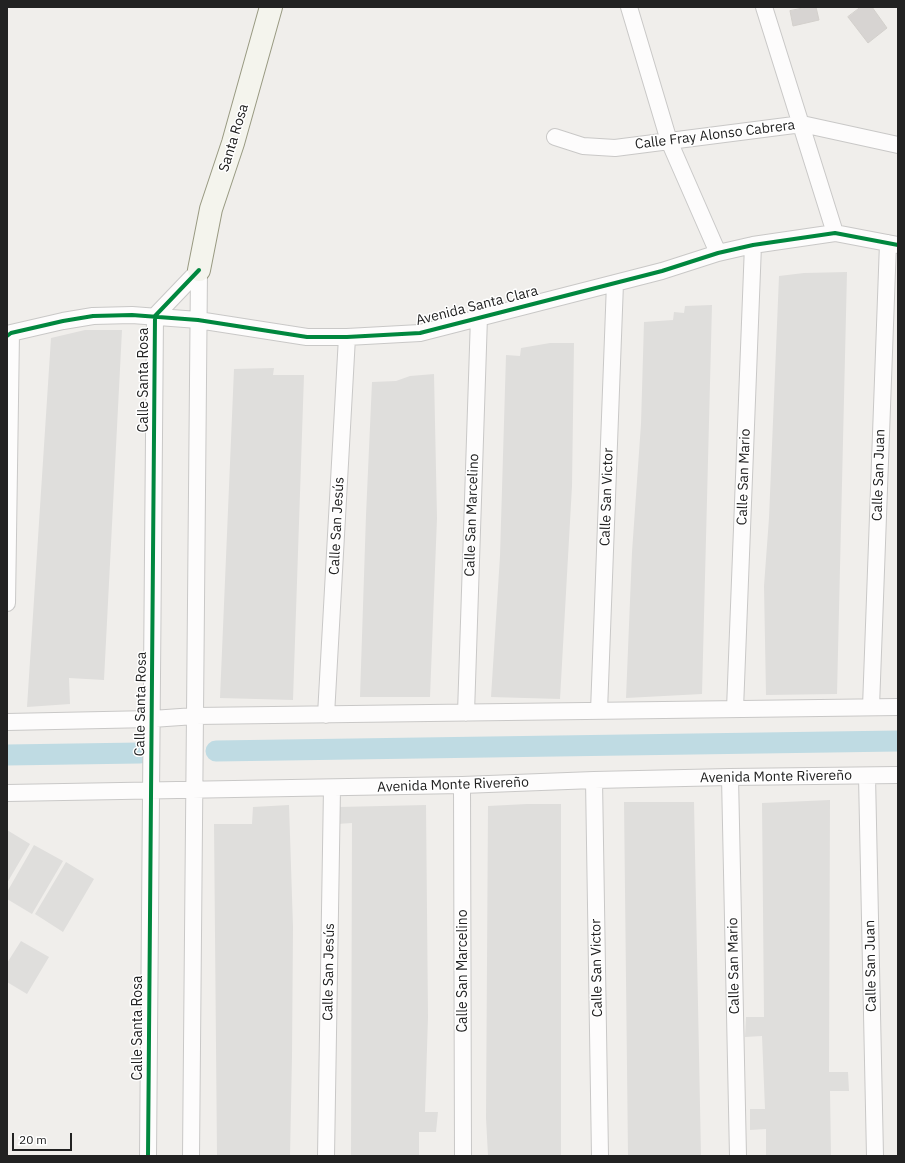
<!DOCTYPE html>
<meta charset="utf-8">
<style>
body{margin:0}
#map{position:relative;width:905px;height:1163px;overflow:hidden;background:#f0eeeb;font-family:"IBM Plex Sans",sans-serif}
canvas{display:block}
.frame{position:absolute;inset:0;border:8px solid #222;pointer-events:none}
.scale{position:absolute;left:12px;top:1133px;width:60px;height:18px;box-sizing:border-box;border:2px solid #222;border-top:0;padding-left:5px;font-size:12px;line-height:14px;white-space:nowrap;color:#222;-webkit-text-stroke:3px #fff;paint-order:stroke}
</style>
<div id="map">
<canvas width="905" height="1163"></canvas>
<div class="frame"></div>
<div class="scale">20 m</div>
</div>
<script>
const g = document.querySelector('canvas').getContext('2d');
g.lineJoin = 'round';
function fillPath(path, color) {
  g.fillStyle = color;
  g.fill(path, 'evenodd');
}
function stroke(path, color, width, dash) {
  g.strokeStyle = color;
  g.lineWidth = width;
  g.lineCap = dash ? 'butt' : 'round';
  g.setLineDash(dash || []);
  g.stroke(path);
}
function write(font, color, halo, rows, align = 'center') {
  g.font = font + ' "IBM Plex Sans",sans-serif';
  g.lineWidth = 3;
  g.setLineDash([]);
  g.textBaseline = 'middle';
  g.strokeStyle = halo;
  g.fillStyle = color;
  for (const [text, x, y, turn = 0] of rows) {
    g.save();
    g.translate(x, y);
    g.rotate((+turn || 0) * Math.PI / 180);
    g.textAlign = isNaN(turn) ? turn : align;
    if (halo) g.strokeText(text, 0, 0);
    g.fillText(text, 0, 0);
    g.restore();
  }
}
const residential = new Path2D(`
 M847 272 837 694 766 695 764 586 769 518 779 276 804 273Z
 M712 305 702 694 626 698 632 552 641 424 644 322 673 320 674 312 684 313 685 306Z
 M85 330H122L104 680 69 678 70 704 27 707 51 338Z
 M550 343H574L572 486 560 699 491 697 500 556 506 355 520 356 521 348Z
 M274 368 273 375H304L293 700 220 698 234 369Z
 M434 374 437 518 430 697H360L366 515 372 382 396 381 410 376Z
 M830 800 829 1072H848L849 1091H830L831 1156H766V1129L750 1130V1109H765L762 1036 745 1037 746 1017H764L762 803Z
 M624 802H694L701 1156H628Z
 M527 804H561V1156H488L486 1118 488 806Z
 M289 805 293 927 292 1056 290 1156H217L214 824H252L253 807Z
 M426 805 428 1017 425 1112H438L436 1132H419V1156H351L352 823 337 824 338 807Z
 M7 830 30 844 7 883Z
 M34 845 63 861 32 914 7 899V892Z
 M66 862 94 879 63 932 35 914Z
 M21 941 49 957 27 994 7 982V963Z`);
const canal = new Path2D(`
 M216 751 898 741
 M7 755 140 753`);
const building = new Path2D(`
 M808 7H816L819 20 793 26 790 11Z
 M861 7H872L887 28 868 43 848 17Z`);
const street = new Path2D(`
 M629 7 669 141 718 253
 M764 7 835 233
 M555 137 583 146 615 148 802 124 898 145
 M7 336 11 333 63 321 93 316 132 315 198 320 307 337H347L420 333 662 271 718 253 753 245 835 233 898 245
 M7 603 11 333
 M871 707 888 243
 M735 709 753 245
 M599 711 615 283
 M466 713 479 317
 M326 715 347 337
 M7 722 152 719 195 716 898 707
 M867 776 875 1156
 M730 777 738 1156
 M594 780 600 1156
 M462 785 463 1156
 M7 793 462 785 594 780 730 777 898 775
 M148 1156 155 316 199 270
 M191 1156 199 270
 M326 1156 332 788`);
const secondary = new Path2D(`
 M199 270 211 209 233 143 271 7`);
const cycleway = new Path2D(`
 M7 336 11 333 63 321 93 316 132 315 198 320 307 337H347L420 333 662 271 718 253 753 245 835 233 898 245
 M148 1156 155 316 199 270`);
const streetNames = [
 ["Calle Fray Alonso Cabrera",715,135,-7],
 ["Santa Rosa",234,138,-73],
 ["Avenida Santa Clara",477,306,-14],
 ["Calle Santa Rosa",144,380,-90],
 ["Calle San Juan",879,475,-88],
 ["Calle San Mario",744,477,-88],
 ["Calle San Victor",607,497,-88],
 ["Calle San Marcelino",472,515,-88],
 ["Calle San Jesús",337,526,-87],
 ["Calle Santa Rosa",141,704,-89],
 ["Avenida Monte Rivereño",776,777,-1],
 ["Avenida Monte Rivereño",453,785,-2],
 ["Calle San Mario",734,966,-91],
 ["Calle San Juan",871,966,-91],
 ["Calle San Victor",597,968,-91],
 ["Calle San Marcelino",463,971,-90],
 ["Calle San Jesús",329,972,-89],
 ["Calle Santa Rosa",138,1028,-90]
];
fillPath(residential, '#dfdedc');
stroke(canal, '#bfdbe3', 21);
fillPath(building, '#d7d4d2');
stroke(building, '#d3d0cc', 1);
stroke(street, '#c9c8c7', 18);
stroke(secondary, '#999a82', 24);
stroke(street, '#fdfcfc', 16);
stroke(secondary, '#f4f4ed', 22);
stroke(cycleway, '#00873e', 4);
write('14px', '#222', '#fff', streetNames);
</script>
